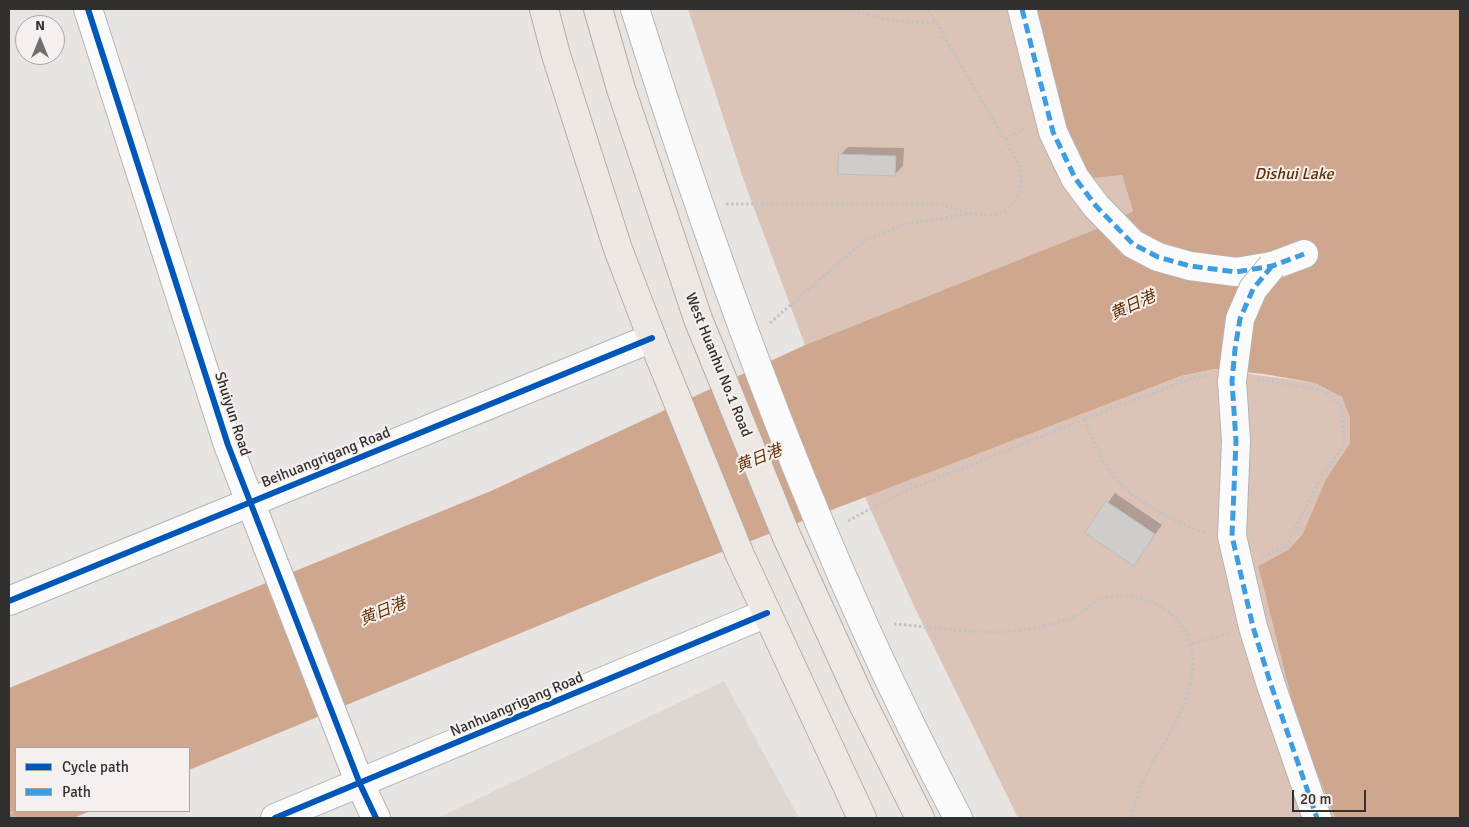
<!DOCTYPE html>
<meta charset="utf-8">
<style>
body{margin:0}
#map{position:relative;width:1469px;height:827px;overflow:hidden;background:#e7e4e2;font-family:Signika,sans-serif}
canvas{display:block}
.frame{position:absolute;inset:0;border:10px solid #32302f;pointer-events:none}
.legend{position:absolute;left:15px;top:747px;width:175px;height:65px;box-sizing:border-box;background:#f6f1ee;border:1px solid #a8a4a2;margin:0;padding:6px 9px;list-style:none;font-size:15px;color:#32302f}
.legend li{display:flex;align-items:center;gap:10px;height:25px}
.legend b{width:25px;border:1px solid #a8a4a2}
.north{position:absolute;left:15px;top:15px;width:50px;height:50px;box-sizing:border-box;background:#f6f1ee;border:1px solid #a8a4a2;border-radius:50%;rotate:0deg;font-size:14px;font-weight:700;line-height:20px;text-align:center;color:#32302f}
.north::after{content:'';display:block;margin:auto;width:18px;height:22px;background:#716f6e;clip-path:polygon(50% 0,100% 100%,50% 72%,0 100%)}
.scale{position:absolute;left:1292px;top:790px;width:74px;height:22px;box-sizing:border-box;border:2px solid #32302f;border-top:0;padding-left:6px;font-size:15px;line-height:18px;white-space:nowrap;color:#32302f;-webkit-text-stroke:4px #f6f1ee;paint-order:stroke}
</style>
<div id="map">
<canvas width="1469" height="827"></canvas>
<div class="frame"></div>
<ul class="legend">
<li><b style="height:6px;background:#0057b8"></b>Cycle path</li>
<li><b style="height:6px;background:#3e9de1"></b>Path</li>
</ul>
<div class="north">N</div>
<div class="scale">20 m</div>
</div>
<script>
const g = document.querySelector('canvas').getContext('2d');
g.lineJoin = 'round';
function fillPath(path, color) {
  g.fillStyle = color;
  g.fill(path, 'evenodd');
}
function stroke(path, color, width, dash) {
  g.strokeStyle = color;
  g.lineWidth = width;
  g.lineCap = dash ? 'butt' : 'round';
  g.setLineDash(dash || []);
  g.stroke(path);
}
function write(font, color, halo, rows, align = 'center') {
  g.font = font + ' Signika,"Noto Sans SC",sans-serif';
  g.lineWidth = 4;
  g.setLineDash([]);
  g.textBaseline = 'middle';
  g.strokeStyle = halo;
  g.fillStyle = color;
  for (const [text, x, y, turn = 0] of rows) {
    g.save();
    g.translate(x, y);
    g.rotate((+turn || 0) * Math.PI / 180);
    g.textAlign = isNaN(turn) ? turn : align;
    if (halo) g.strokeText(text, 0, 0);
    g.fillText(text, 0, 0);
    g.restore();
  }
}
const built = new Path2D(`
 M724 681 799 818H438Z`);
const green = new Path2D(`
 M688 9H1037L1046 50 1122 175 1133 211 1099 228 805 345 744 181Z
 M1214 369 1315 383 1342 397 1350 418V443L1326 479 1302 535 1288 550 1258 566 1298 725 1335 818H1018L913 604 865 497 1181 376Z`);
const water = new Path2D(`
 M1037 9H1460V818H1335L1298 725 1258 566 1288 550 1302 535 1326 479 1350 443V418L1342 397 1315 383 1264 374 1214 369 1181 376 654 578 189 770V748H16V811H91L73 818H9V688L491 491 805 345 1099 228 1133 211 1122 175 1081 179 1046 50Z`);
const shadow = new Path2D(`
 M848 147 904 148 903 166 895 174 840 155Z
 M1115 493 1162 525 1134 564 1086 533Z`);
const building = new Path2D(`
 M839 154 896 156 895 176 838 174Z
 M1106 501 1155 534 1134 566 1085 533Z`);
const path = new Path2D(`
 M848 9 892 21 936 23
 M1005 139 1026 128
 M726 204H940C968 214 1006 228 1020 191 1023 184 1020 171 1019 164L928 9
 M770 323 865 240 905 224 969 214
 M1257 379 1321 390 1341 406 1345 444 1322 475 1286 546 1262 557
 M1084 419C1092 438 1100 457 1112 474 1129 499 1178 524 1206 533
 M848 521 894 496 1084 419 1196 377 1206 376
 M894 624C934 627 976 635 1015 631 1035 629 1060 623 1077 615 1086 611 1093 600 1102 598 1152 588 1199 619 1192 673 1186 727 1139 765 1132 818
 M1192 644 1228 634
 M9 807 14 818`);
const minor = new Path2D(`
 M88 9 228 445 360 784 376 818
 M635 9C722 286 822 560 958 818
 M1022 9 1053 132 1075 178 1096 206 1133 244 1158 257 1190 266 1236 272 1272 266 1304 254
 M1232 381 1236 441 1232 536 1253 627 1271 685 1317 818
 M9 601 652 338
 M275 818 767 613`);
const major = new Path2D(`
 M544 9 556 55 618 249 652 338 740 555 862 818
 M598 9 621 89 698 319 786 535 862 702 920 818`);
const minorBridge = new Path2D(`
 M1232 381 1240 319 1253 289 1272 266`);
const quiet = new Path2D(`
 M1022 9 1053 132 1075 178 1096 206 1133 244 1158 257 1190 266 1236 272 1272 266 1304 254
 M1272 266 1253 289 1240 319 1235 349 1232 381 1236 441 1232 536 1253 627 1271 685 1317 818`);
const cycleway = new Path2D(`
 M88 9 228 445 360 784 376 818
 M9 601 652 338
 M275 818 767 613`);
const streetNames = [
 ["West Huanhu No.1 Road",718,365,68],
 ["Shuiyun Road",232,414,72],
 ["Beihuangrigang Road",326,458,-22],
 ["Nanhuangrigang Road",517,705,-23]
];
const waterNames = [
 ["Dishui Lake",1294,175],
 ["黄日港",1133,306,-25],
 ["黄日港",759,459,-22],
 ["黄日港",383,612,-22]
];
fillPath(built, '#ded6d1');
fillPath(green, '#dbc4b7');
fillPath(water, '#cfa78f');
fillPath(shadow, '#0003');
fillPath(building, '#cfcdcb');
stroke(building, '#bfbcbb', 1);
stroke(minor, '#b6b4b2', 30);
stroke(major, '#b6aba4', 30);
stroke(path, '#c4c3c3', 3, [2.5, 2.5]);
stroke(minor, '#fbfbfb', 28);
stroke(major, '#eee8e5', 28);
stroke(minorBridge, '#b6b4b2', 30, []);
stroke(minorBridge, '#fbfbfb', 28);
stroke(quiet, '#3e9de1', 5, [10, 5]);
stroke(cycleway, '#0057b8', 6);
write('15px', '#32302f', '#f6f1ee', streetNames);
write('italic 16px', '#632e05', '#f6f1ee', waterNames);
</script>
